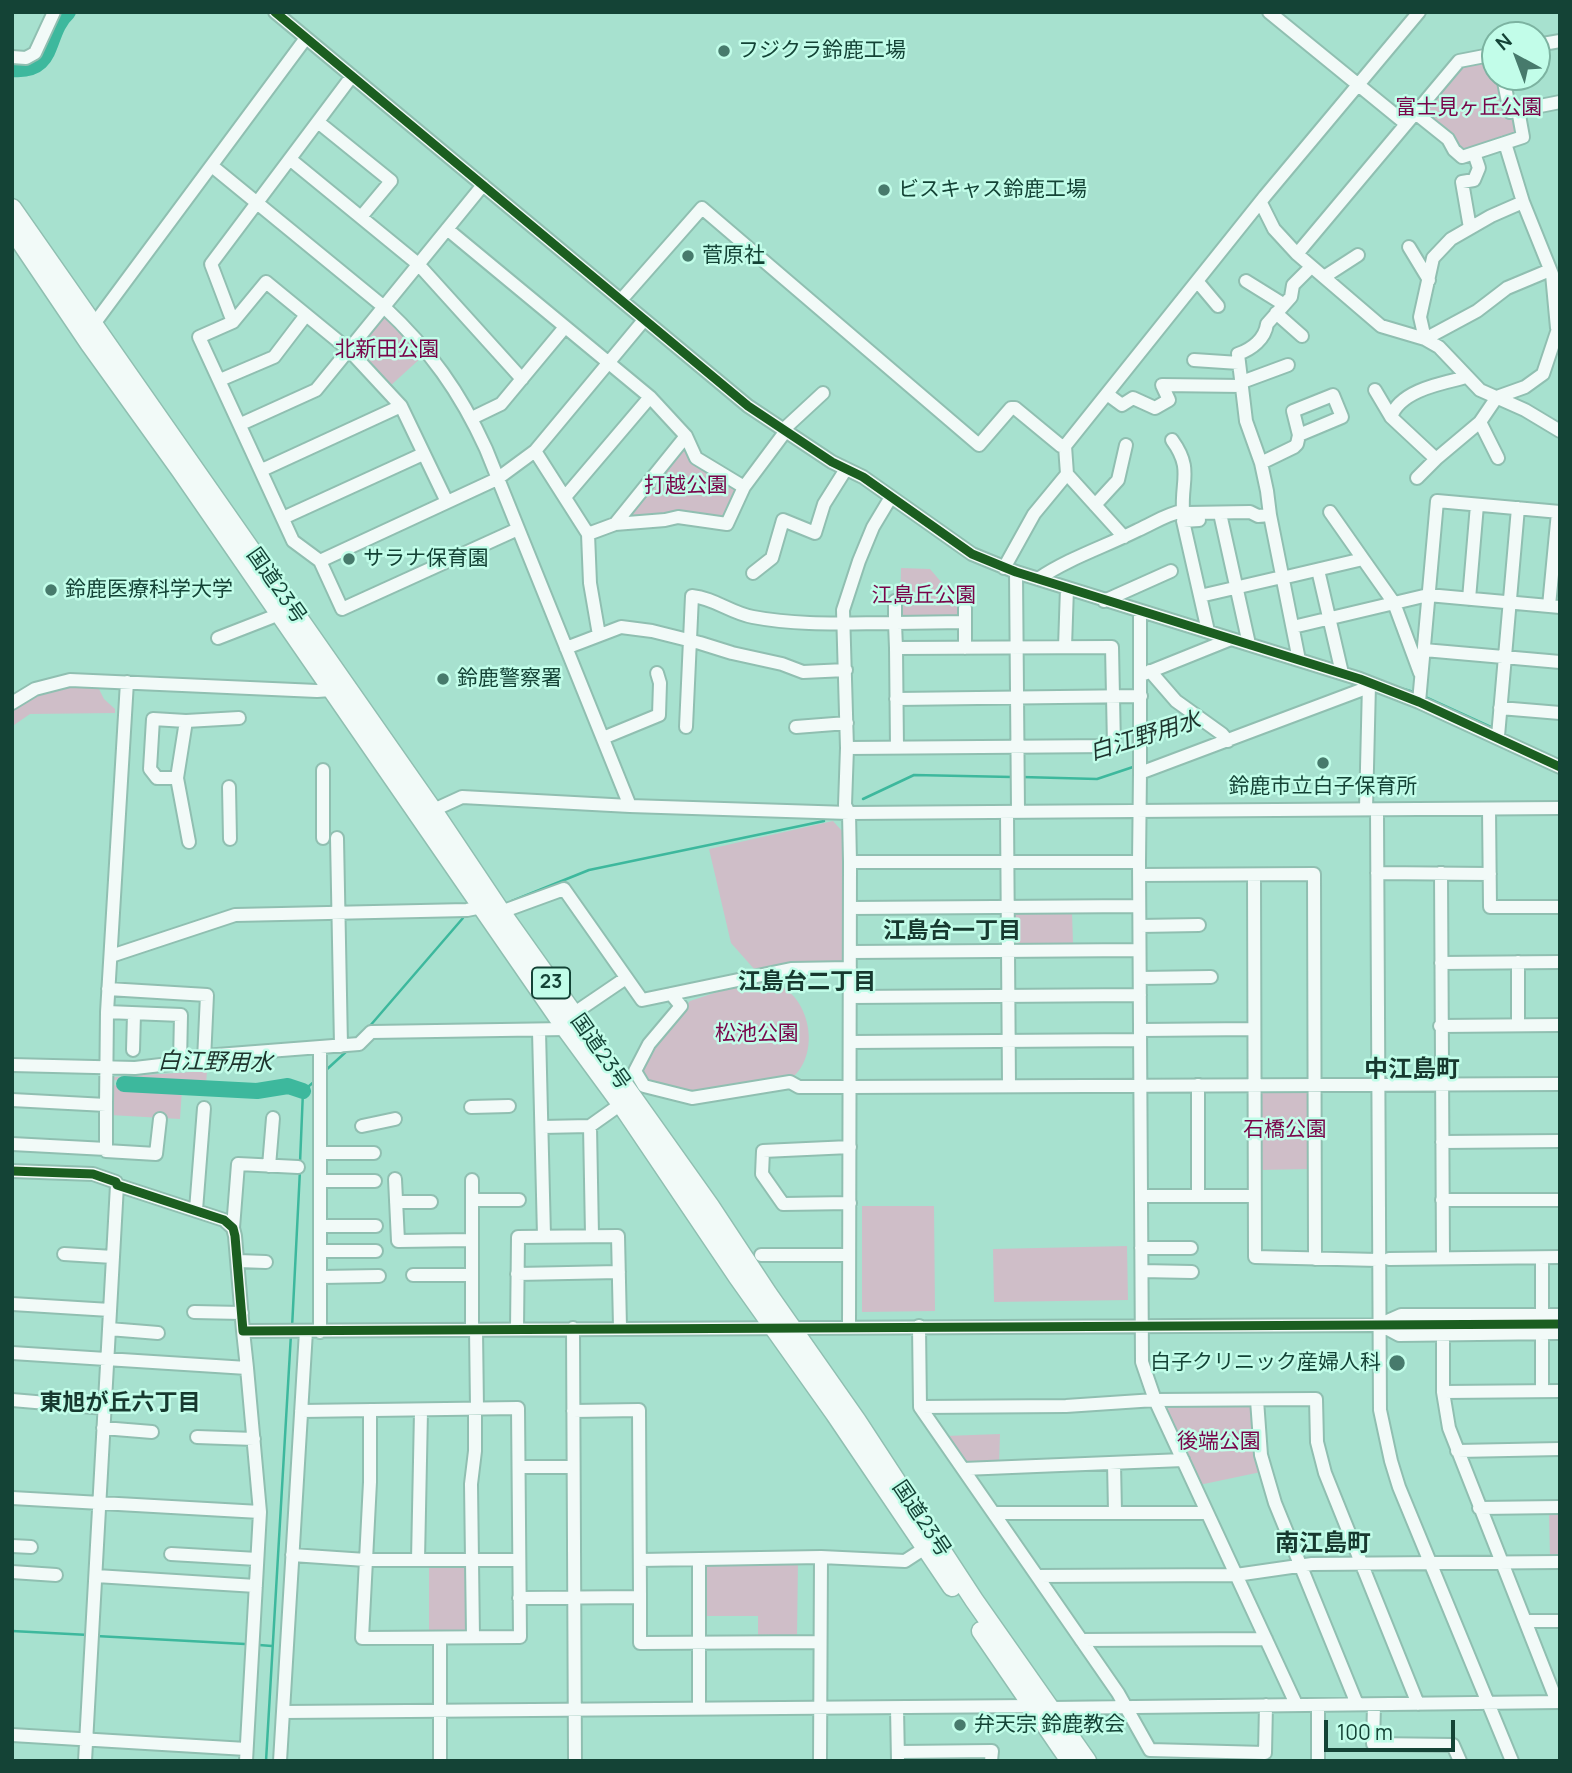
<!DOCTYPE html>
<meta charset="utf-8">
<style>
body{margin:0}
#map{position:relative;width:1572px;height:1773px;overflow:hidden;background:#a7e1cf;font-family:Manrope,sans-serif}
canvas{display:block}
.frame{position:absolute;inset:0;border:14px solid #144336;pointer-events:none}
.north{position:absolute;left:1481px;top:21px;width:70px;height:70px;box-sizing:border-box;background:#c2fde9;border:2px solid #7cb3a1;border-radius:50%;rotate:319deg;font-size:19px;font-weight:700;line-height:28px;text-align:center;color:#144336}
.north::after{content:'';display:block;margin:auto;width:24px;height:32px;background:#477a6c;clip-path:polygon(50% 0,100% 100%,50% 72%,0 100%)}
.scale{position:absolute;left:1324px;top:1720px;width:131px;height:32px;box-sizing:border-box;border:4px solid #144336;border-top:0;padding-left:9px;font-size:21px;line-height:24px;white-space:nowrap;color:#144336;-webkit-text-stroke:5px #c2fde9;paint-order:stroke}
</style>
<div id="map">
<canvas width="1572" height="1773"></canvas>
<div class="frame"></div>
<div class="north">N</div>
<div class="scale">100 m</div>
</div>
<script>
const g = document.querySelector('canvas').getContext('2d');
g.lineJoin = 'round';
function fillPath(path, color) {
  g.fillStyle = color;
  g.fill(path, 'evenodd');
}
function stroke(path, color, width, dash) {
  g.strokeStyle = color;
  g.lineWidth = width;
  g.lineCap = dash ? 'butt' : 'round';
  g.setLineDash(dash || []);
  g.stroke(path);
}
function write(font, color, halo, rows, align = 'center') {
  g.font = font + ' Manrope,"Noto Sans JP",sans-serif';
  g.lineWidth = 5;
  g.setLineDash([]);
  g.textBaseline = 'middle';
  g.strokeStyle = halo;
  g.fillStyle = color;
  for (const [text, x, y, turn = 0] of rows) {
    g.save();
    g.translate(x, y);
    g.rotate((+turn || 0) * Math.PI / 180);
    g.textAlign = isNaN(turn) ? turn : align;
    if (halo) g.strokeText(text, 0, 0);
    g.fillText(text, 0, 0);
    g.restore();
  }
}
const green = new Path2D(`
 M1490 59 1495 62V77H1498L1518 115 1521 136 1462 155 1419 113 1460 65Z
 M385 315 423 356 389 387 356 352V348L382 316Z
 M683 446H687L737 490 723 518 632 519 628 513Z
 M901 568 930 569 942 583 955 588 961 604 962 619H900Z
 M97 685 104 699 115 709V713L30 714 14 725 12 709C41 689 63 686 97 685Z
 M833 821 842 831 843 963 755 970 731 943 709 849Z
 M1018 910 1072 912 1073 944 1070 948H1018L1013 942V915Z
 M768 981C811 990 824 1057 788 1081L693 1096 650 1085 642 1071 645 1056 690 1001 729 988Z
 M207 1071 206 1085 111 1080 114 1077Z
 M110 1085 182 1089 180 1119 110 1115Z
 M1309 1088 1311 1169 1258 1170V1092Z
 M862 1206H934L935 1311 862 1312Z
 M1127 1246 1128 1300 994 1302 993 1249Z
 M1167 1403H1250L1254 1407 1261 1472 1199 1485 1163 1408Z
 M1000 1434 999 1464 966 1465 945 1436Z
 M1549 1511H1560V1559H1550Z
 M798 1562 797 1637 758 1638V1616H704L705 1563Z
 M429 1563 465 1564 468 1567 469 1630 466 1633H429Z`);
const stream = new Path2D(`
 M1400 688 1417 693
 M1423 696 1493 728
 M1022 777 1097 779 1136 766
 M863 799 914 775 1012 777
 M512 901 589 870 824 821
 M369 1027 463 918
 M325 1071 348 1050
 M300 1163 303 1091 315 1081
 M292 1328 300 1170
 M12 1631 89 1635
 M96 1636 245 1644
 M259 1645 272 1646
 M266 1761 291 1334`);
const river = new Path2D(`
 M12 69C57 73 44 34 68 12
 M124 1084 257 1091 288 1086 303 1091`);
const minor = new Path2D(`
 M275 12 748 406 832 462 863 477 972 554 1016 572 1360 679 1419 702 1560 767
 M1269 12 1405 123
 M1537 45 1560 41
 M12 57 26 58 35 53 54 12
 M1503 77 1510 112 1560 102
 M1418 115 1448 139 1454 150 1462 157 1523 137 1519 115
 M318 122 391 181 361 217
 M1505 143 1523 202
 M291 160 418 264 522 379
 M212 166 384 307C430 350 460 392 486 449L630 806
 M1261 203 1274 229 1297 254 1381 326 1425 339 1439 347 1480 390 1525 410 1560 431
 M1470 228 1462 182 1474 180 1479 168 1474 153
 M447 229 650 397 686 436 696 458 744 487
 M1409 247 1429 280
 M1297 254 1459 61 1495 54
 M1324 277 1358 255
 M1197 281 1218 306
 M1246 281 1283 304
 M621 300 702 208 979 445 1011 408H1015L1061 446H1065
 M1276 313 1302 336
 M233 322 211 264 352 76
 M88 329 94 324 306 38
 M1425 339 1420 317 1433 258 1451 239 1491 216 1523 202 1552 274 1557 328
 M1425 339 1477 311 1507 288 1550 270
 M1194 360 1239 363
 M1467 377C1443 383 1400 390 1391 417L1436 459 1480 422 1497 397 1525 387 1543 374 1560 323
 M220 380 274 357 306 315
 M1242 382 1288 365
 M1375 390 1391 417
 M1107 394 1122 405 1133 398 1155 408 1169 400 1162 385 1242 386
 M472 418 501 404 565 327
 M1480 422 1498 458
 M241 424 316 390 483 185
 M783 430 823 393
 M1172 440C1193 469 1181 480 1183 511
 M535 451 588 534 590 583 599 635
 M1261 463 1294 447 1297 444 1299 435 1342 417 1333 395 1293 411 1299 435
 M262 470 401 406
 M1067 474 1124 537
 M1417 478 1436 459
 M565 497 650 397
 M447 502 401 406 349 350 266 282 233 322 199 337 293 541 320 561 342 609 518 529
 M1095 505 1118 480 1126 445
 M1330 512 1363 559
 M283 518 423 454
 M1221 518 1249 644
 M1199 520 1183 521 1208 631
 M615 524 686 436
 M588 534 615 524 665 520 678 517 727 524 744 487 785 432
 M320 561 497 479 535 451 644 320
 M1004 568 1034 514 1067 474 1065 446 1265 196 1419 12
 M1318 570 1342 673
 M1016 572 1018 812
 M753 573 772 558 783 520 815 533 824 504 846 469
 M1282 578 1363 559 1394 603 1420 673
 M1038 579C1069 558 1104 547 1138 530 1154 523 1166 514 1183 511L1187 513 1250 512 1258 516 1270 515
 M1200 596 1282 577
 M1469 599 1477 505
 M895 601V623L965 622
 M1104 601 1171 571
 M1549 606 1558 512
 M1293 627 1428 595 1560 607
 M218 638 272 617
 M1065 647 1067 588
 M566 648 621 627 652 631 700 643 732 653 782 664 803 672 846 670
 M896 648 897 748
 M965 648V608
 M1424 650 1560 662
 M1299 660 1270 515 1267 491 1261 463 1246 421 1238 354C1252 349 1265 339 1267 324L1291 297 1293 285 1311 267
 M1150 671 1176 701 1222 734 1228 741
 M1144 674 1231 639
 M896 699 1141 696
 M1419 702 1437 501 1560 512
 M12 703 35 689 70 680 317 691 331 690 335 687
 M1500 708 1560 713
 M186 721 177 778 189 842
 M686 727 692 596C714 598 731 613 753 617 800 626 847 623 895 623L896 648 1112 647 1114 746 847 748
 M796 727 847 723
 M1498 736 1518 508
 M603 738 659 715 660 683 657 673
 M1140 773V611
 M177 778H157L150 769 153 719 186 721 239 718
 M229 787 230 839
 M1366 809 1369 684
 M1489 809 1490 907H1560
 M1377 810 1380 1410 1391 1461 1399 1487 1512 1761
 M1007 812 1009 1086
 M427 813 462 797 630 806 849 813 1560 808
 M323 838V770
 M337 838 341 1046
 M850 862H1139
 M1377 873 1490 874
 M1441 873 1443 1258
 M1139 875 1314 874 1315 1259
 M1254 875 1255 1257 1378 1260
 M850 908 1139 906
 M501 912 564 889 642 1000 791 969 850 968
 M1140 926 1199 925
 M850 952 1139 950
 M111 956 235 915 467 910 482 907
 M1518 962V1025
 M1441 963 1560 962
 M1140 978 1211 977
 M671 994 681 1006 649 1044 635 1071 644 1086 692 1098 790 1082 799 1087H850L1560 1084
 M850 997 1140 995
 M107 1012 181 1015 180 1062
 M573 1014 626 978
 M1440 1026 1560 1025
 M1140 1030 1254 1029
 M539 1031 544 1236
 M851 1042 1140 1040
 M133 1050 134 1014
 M204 1056 359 1044 371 1032 566 1029
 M12 1065 135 1068 204 1060 207 995 108 989
 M12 1100 106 1105V1149L12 1144
 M106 1105 107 1012 127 682
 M471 1107 509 1106
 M362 1126 395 1119
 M590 1126 592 1235
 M542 1127 590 1126 621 1104
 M1442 1142 1560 1141
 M850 1147 763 1151 762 1174 783 1204 850 1203
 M106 1151 156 1154 160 1119
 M321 1153H374
 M269 1166 273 1118
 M12 1171 93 1174 116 1182 117 1185 224 1220 233 1228 235 1236 243 1331 1560 1324
 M395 1179 398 1241 472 1240
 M321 1181H375
 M1142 1196H1254
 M1198 1196V1085
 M473 1198 478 1200H519
 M1442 1200H1560
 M396 1202H431
 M196 1210 204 1108
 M321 1226H376
 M233 1228 238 1164 298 1167
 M1141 1248H1191
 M321 1251H376
 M64 1254 113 1257
 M761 1255H849
 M1542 1258V1315
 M1389 1259 1560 1257
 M238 1261 266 1262
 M1142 1271 1192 1272
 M517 1274 619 1272
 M413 1275H471
 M321 1277 379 1276
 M12 1304 110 1310
 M194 1312 242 1313
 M1385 1322 1401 1315H1560
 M919 1326 920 1407 1118 1693 1150 1750 1265 1753 1266 1705
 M1382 1326 1399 1335 1558 1333
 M849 1327 850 862 849 813 845 805 847 748 843 610 859 561 873 527 891 497
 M573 1328 575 1761
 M109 1329 158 1333
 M472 1329V1180
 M476 1329 477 1409
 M517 1329 518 1237 618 1236 620 1327
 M243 1331 247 1368
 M320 1332V1049
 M1443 1338V1392L1449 1428 1557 1702
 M12 1353 247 1368 260 1512 246 1761
 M1542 1391V1338
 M1443 1392 1560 1391
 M12 1400 105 1408
 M1257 1400 1261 1455 1275 1503 1357 1704
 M920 1407 1066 1406 1155 1400 1316 1399 1317 1442 1325 1473 1418 1704
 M301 1411 518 1408 520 1637 362 1638 370 1482V1410
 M103 1428 152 1432
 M197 1437 254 1439
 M1457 1451 1560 1449
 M1114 1463 1115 1512
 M519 1467H572
 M963 1469 1183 1460
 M12 1498 260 1512
 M1479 1508 1560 1507
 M994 1513H1207
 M12 1546 31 1547
 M171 1554 257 1559
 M292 1555 366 1560H519
 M418 1560 421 1411
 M640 1560 821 1557 905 1561 925 1548
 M699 1560V1709
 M12 1572 56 1575
 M96 1576 256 1586
 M1037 1576 1236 1575 1312 1564 1560 1562
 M640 1597V1643L820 1642
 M519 1598 640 1597 639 1410 573 1411
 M1525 1621H1560
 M473 1637 471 1484 475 1451V1410
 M1081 1640 1266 1639
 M1296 1704 1155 1400 1142 1362 1139 862 1140 773 1361 690 1369 684
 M1374 1705 1373 1744 1453 1745 1460 1761
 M897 1708 898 1761
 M283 1712 1032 1706 1050 1708 1560 1702
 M12 1735 246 1749
 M898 1752 992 1751 991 1761
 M85 1761 117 1185
 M280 1761 306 1331
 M440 1761V1638
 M820 1761 821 1557
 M1318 1761V1705`);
const highway = new Path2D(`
 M12 208 432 809 501 912 710 1206 768 1294 857 1421 974 1600 1087 1761
 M12 229 89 343 181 471 566 1029 621 1104 737 1276 835 1414 952 1587
 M981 1631 1070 1761`);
const cycleway = new Path2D(`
 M275 12 748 406 832 462 863 477 972 554 1016 572 1360 679 1419 702 1560 767
 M12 1171 93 1174 116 1182 117 1185 224 1220 233 1228 235 1236 243 1331 1560 1324`);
const markers = [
 [724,51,7,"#477a6c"],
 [884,190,7,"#477a6c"],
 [688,256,7,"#477a6c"],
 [349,559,7,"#477a6c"],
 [51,590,7,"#477a6c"],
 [443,679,7,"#477a6c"],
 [1323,763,7,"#477a6c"],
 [1397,1363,9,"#477a6c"],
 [960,1725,7,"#477a6c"]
];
const shields = [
 [551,983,38]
];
const shieldNames = [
 ["23",551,983]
];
const poiNames = [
 ["フジクラ鈴鹿工場",738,51],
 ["ビスキャス鈴鹿工場",898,190],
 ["菅原社",702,256],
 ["サラナ保育園",363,559],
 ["鈴鹿医療科学大学",65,590],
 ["鈴鹿警察署",457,679],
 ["鈴鹿市立白子保育所",1323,787,"center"],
 ["白子クリニック産婦人科",1381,1363,"right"],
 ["弁天宗 鈴鹿教会",974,1725]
];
const parkNames = [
 ["富士見ヶ丘公園",1469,108],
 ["北新田公園",387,350],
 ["打越公園",686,486],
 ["江島丘公園",924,596],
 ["松池公園",757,1034],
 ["石橋公園",1285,1130],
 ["後端公園",1219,1442]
];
const streetNames = [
 ["国道23号",276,586,55],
 ["国道23号",600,1052,55],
 ["国道23号",921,1519,56]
];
const waterNames = [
 ["白江野用水",1145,737,-17],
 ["白江野用水",215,1063,1]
];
const neighbourhoodNames = [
 ["江島台一丁目",952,932],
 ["江島台二丁目",807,983],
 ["東旭が丘六丁目",120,1404]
];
const quarterNames = [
 ["中江島町",1412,1070],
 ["南江島町",1323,1544]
];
fillPath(green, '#cfbec8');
stroke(stream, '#3db89d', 2.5);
stroke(river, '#3db89d', 16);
stroke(minor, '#90bfb1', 16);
stroke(highway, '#90bfb1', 21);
stroke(minor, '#f2faf8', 12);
stroke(highway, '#f2faf8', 18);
stroke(cycleway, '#1b5e20', 9);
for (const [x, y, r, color] of markers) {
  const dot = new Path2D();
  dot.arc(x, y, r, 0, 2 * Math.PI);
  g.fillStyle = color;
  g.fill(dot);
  stroke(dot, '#c2fde9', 2.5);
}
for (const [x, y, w] of shields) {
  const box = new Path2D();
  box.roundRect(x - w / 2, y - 15.5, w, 31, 5);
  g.fillStyle = '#c2fde9';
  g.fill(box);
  stroke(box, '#144336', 2);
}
write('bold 19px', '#144336', null, shieldNames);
write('21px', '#144336', '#c2fde9', poiNames, 'left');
write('21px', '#79054a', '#c2fde9', parkNames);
write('21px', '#144336', '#c2fde9', streetNames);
write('italic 23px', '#1d332c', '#c2fde9', waterNames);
write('bold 23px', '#17392f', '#c2fde9', neighbourhoodNames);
write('bold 24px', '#17392f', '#c2fde9', quarterNames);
</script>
